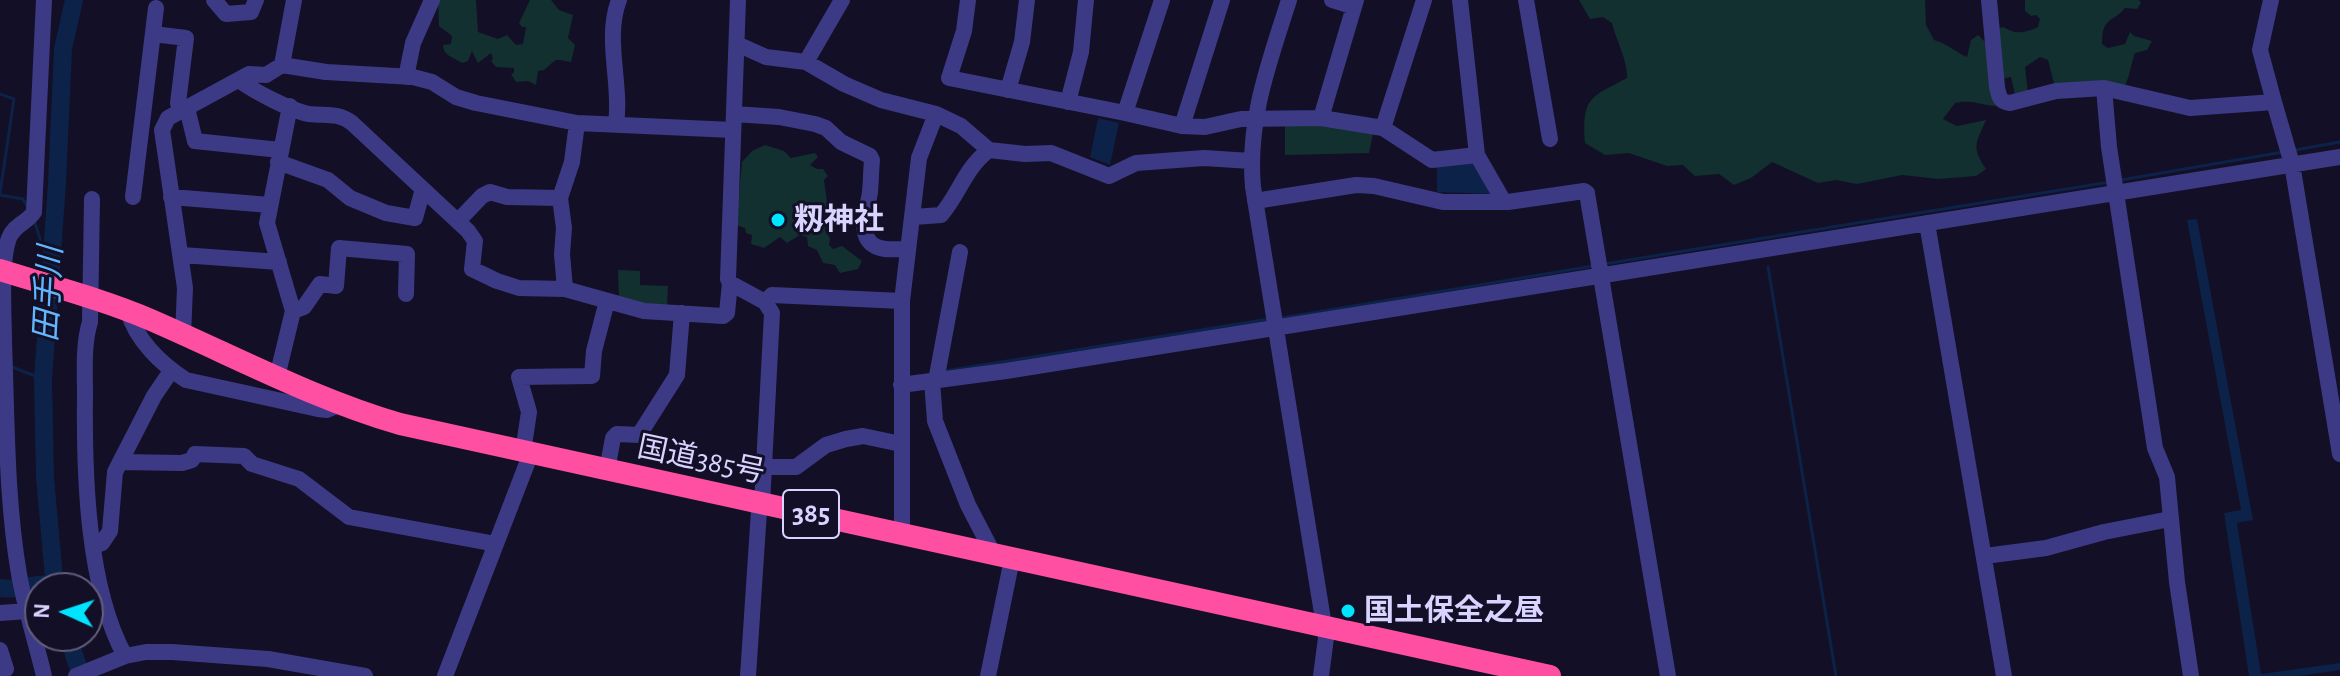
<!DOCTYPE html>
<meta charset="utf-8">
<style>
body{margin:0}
#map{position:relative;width:2340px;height:676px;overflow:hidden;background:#130f26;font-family:"Alegreya Sans",sans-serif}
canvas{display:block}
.north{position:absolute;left:24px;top:572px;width:80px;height:80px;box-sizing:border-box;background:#130f26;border:2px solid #625e7d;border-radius:50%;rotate:273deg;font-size:22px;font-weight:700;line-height:32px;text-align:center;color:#d9d4ff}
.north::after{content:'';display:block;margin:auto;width:28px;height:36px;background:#00e5ff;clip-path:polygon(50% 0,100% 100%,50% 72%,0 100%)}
</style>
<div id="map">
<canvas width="2340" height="676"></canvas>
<div class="north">N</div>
</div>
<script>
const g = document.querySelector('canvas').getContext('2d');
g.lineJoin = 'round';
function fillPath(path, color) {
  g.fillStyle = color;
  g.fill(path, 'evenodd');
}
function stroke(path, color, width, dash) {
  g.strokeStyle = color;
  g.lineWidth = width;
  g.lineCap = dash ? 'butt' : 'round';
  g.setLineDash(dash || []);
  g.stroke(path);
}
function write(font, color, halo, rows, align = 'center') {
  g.font = font + ' "Alegreya Sans","Noto Sans JP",sans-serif';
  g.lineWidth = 6;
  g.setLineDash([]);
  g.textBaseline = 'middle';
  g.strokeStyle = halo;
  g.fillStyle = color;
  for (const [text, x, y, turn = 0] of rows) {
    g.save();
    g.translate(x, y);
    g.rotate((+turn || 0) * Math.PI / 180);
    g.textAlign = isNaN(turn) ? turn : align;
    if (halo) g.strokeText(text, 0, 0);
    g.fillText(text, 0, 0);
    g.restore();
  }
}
const green = new Path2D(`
 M438 0H476L478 32 498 39 507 35 516 45 523 44 526 27H522L519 23 530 0H551L559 10 573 15 568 38 575 45 571 62C553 59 558 58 544 70L538 71 536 85 528 81 516 82 511 74 514 73V68L496 67 491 61 493 59 491 53 478 63 472 51 468 61 462 63C454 57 443 56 443 45L451 44 452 36 439 26Z
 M1579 0H1925L1926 25 1934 40C1947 43 1955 52 1967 57L1971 40 1978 35 1986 43 1997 106C1979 105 1973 99 1955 103L1943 119 1957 126 1986 120C1976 143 1971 147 1986 169L1976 176 1938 179 1902 175 1857 184 1836 180 1818 183 1772 162 1751 178 1734 185 1719 174 1695 176 1683 165 1667 166 1629 153 1605 155 1585 143C1582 98 1589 98 1627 78 1628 61 1616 40 1612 23L1603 17 1590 19Z
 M2025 0H2139L2141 3 2137 9 2125 8C2112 24 2102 16 2102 44L2108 48 2125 44 2130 32 2134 36 2152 41 2147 50 2135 53C2131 64 2130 75 2125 86L2054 83 2048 60 2040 57 2025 67 2028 93 2015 95 2011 77 2005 78 2003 82 1999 28 2004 27C2015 35 2025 33 2038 27L2040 19 2036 15 2031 16 2025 11Z
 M1285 124H1320L1373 134 1369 153 1285 155Z
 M765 145 784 151 791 158 815 153 818 157 810 165 817 169H823L828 176 824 180 828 209 825 230 830 238 829 245 833 249 842 246 862 261 858 269 840 273 835 265 823 263 817 250 808 246 807 237 800 235 787 243 780 237 764 248 751 244 752 235 746 233 745 228 736 225 742 162 752 151Z
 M618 270 640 271V285L668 286 667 308 619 301Z`);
const water = new Path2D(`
 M1098 118 1119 123 1110 165 1090 157Z
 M1474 162 1490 194 1437 192V165Z
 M2197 219 2253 520 2237 523 2261 674 2340 663V670L2299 676H2249L2224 513 2241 510 2187 220Z`);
const stream = new Path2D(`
 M0 94 14 99 0 193
 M2295 150 2340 142
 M2121 180 2283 152
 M0 195 23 199 27 206
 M34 220 43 248 52 252
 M1604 264 2110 182
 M1768 267 1836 676
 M1281 318 1593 266
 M12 367 43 379
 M945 371 1269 319`);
const river = new Path2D(`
 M0 588C20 591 36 581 55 586
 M55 588 45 478 43 379 57 183 63 49 74 0
 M68 636 81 676`);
const minor = new Path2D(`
 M44 0 34 212C27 223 14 225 9 238 0 261 4 315 4 342 7 419 6 498 19 574 25 609 36 642 44 676
 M214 0 226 14 251 12 256 0
 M968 0 964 31 949 78 1125 113 1182 126 1205 127 1241 119 1321 118 1383 128 1432 160 1477 155 1460 0
 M1289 0C1269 63 1247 120 1253 187L1326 638 1321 676
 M1332 0 1354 7
 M1526 0 1550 139
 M1989 0 1997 87C1999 97 2000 102 2010 103L2056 91 2104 88 2190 108 2274 102 2260 50 2271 0
 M153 34 186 38 178 103 181 112
 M737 44 766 57 806 62 844 84 881 100 936 114 919 158 902 301V534
 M806 62 842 0
 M282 65 326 72 413 77 432 82 456 97 476 103 577 123 733 130
 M406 77 413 43 432 0
 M239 80C253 91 292 111 309 114 325 116 338 112 352 123L468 231 475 241 472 269 497 281 519 288 565 289 644 311 723 316 727 313 730 283 728 279 738 0
 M2104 88 2109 147 2155 448 2167 477 2177 582 2191 676
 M1008 90 1022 42 1027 0
 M1068 102 1081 52 1086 0
 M2274 102 2292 164 2340 454
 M187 108 195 141 280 150
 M1125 113 1162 0
 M734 114 779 117 815 124 826 128 841 142 870 156 872 160C871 170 871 182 870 192 868 208 856 236 875 246 884 251 898 249 907 249
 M936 114 961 126 989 150
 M1321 118 1356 0
 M616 124C622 84 604 39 619 0
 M1182 126 1222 0
 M1383 128 1424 0
 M1477 155 1504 202
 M278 162 328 180 350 198 386 213 415 218 423 189
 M133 197 156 8
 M171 197 270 205
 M92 199 90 322C83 344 85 372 85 395 84 474 87 587 125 656
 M1255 201 1356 185 1374 186 1443 202H1508L1584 191 1587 193 1668 676
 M914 217 941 215C960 193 964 169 989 150L1025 154 1051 153 1109 176 1136 163 1204 158 1251 161
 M458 221 482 196 490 192 507 197 560 198
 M1927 223 2004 676
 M182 255 279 262
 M730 283 765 302 772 313 762 504 759 511 748 676
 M565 289 562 254 564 228 560 198 572 162 577 123
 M765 302 772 295 902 301
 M128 311C136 340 161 364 186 380L318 409 327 410 341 404
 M293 311 304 307 320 284 336 286 339 248 407 254 406 294
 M183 335 185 288 162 130 168 118 249 74 266 75 282 65 294 0
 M277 377 293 311 267 223 290 106
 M932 381 935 421 968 505 994 555
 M936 381 960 252
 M901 385 1006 371 2340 157
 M523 452 529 412 519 377 592 376 594 351 607 301
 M120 462 182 463 192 460 195 454 244 456 252 464 299 479 349 517 496 544
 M763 467H796L826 445 846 439 863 436 901 444
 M607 470 613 438 617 434 639 435 677 375 682 313
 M94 546 102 543 110 531 115 472 154 396 171 371
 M1985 556 2046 548 2104 532 2170 519
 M0 613 27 611
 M0 650 6 669 0 671
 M76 676 125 656 146 652H172L268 659 365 676
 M445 676 531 453
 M988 676 1012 559`);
const highway = new Path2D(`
 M0 270C51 286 102 299 151 320 234 356 314 399 400 424L1550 676`);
const markers = [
 [778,220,8,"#00e5ff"],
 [1348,611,8,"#00e5ff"]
];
const shields = [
 [811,514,56]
];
const shieldNames = [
 ["385",811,514]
];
const poiNames = [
 ["籾神社",794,220],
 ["国土保全之昼",1364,611]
];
const streetNames = [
 ["国道385号",701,460,12]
];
const waterNames = [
 ["田手川",49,294,-87]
];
fillPath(green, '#12302f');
fillPath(water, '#0c2248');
stroke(stream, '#0c2248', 3);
stroke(river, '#0c2248', 18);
stroke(minor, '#3d3a85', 16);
stroke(highway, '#ff4fa3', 22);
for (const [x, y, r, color] of markers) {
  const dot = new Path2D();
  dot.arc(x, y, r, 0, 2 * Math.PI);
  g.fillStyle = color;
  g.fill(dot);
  stroke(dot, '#130f26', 3);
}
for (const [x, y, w] of shields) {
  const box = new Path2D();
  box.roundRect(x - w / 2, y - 24, w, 48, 6);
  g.fillStyle = '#130f26';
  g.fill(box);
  stroke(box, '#d9d4ff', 2);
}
write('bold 28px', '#d9d4ff', null, shieldNames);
write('bold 30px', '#d9d4ff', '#130f26', poiNames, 'left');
write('30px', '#d9d4ff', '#130f26', streetNames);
write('italic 32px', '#62b6ff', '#130f26', waterNames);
</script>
